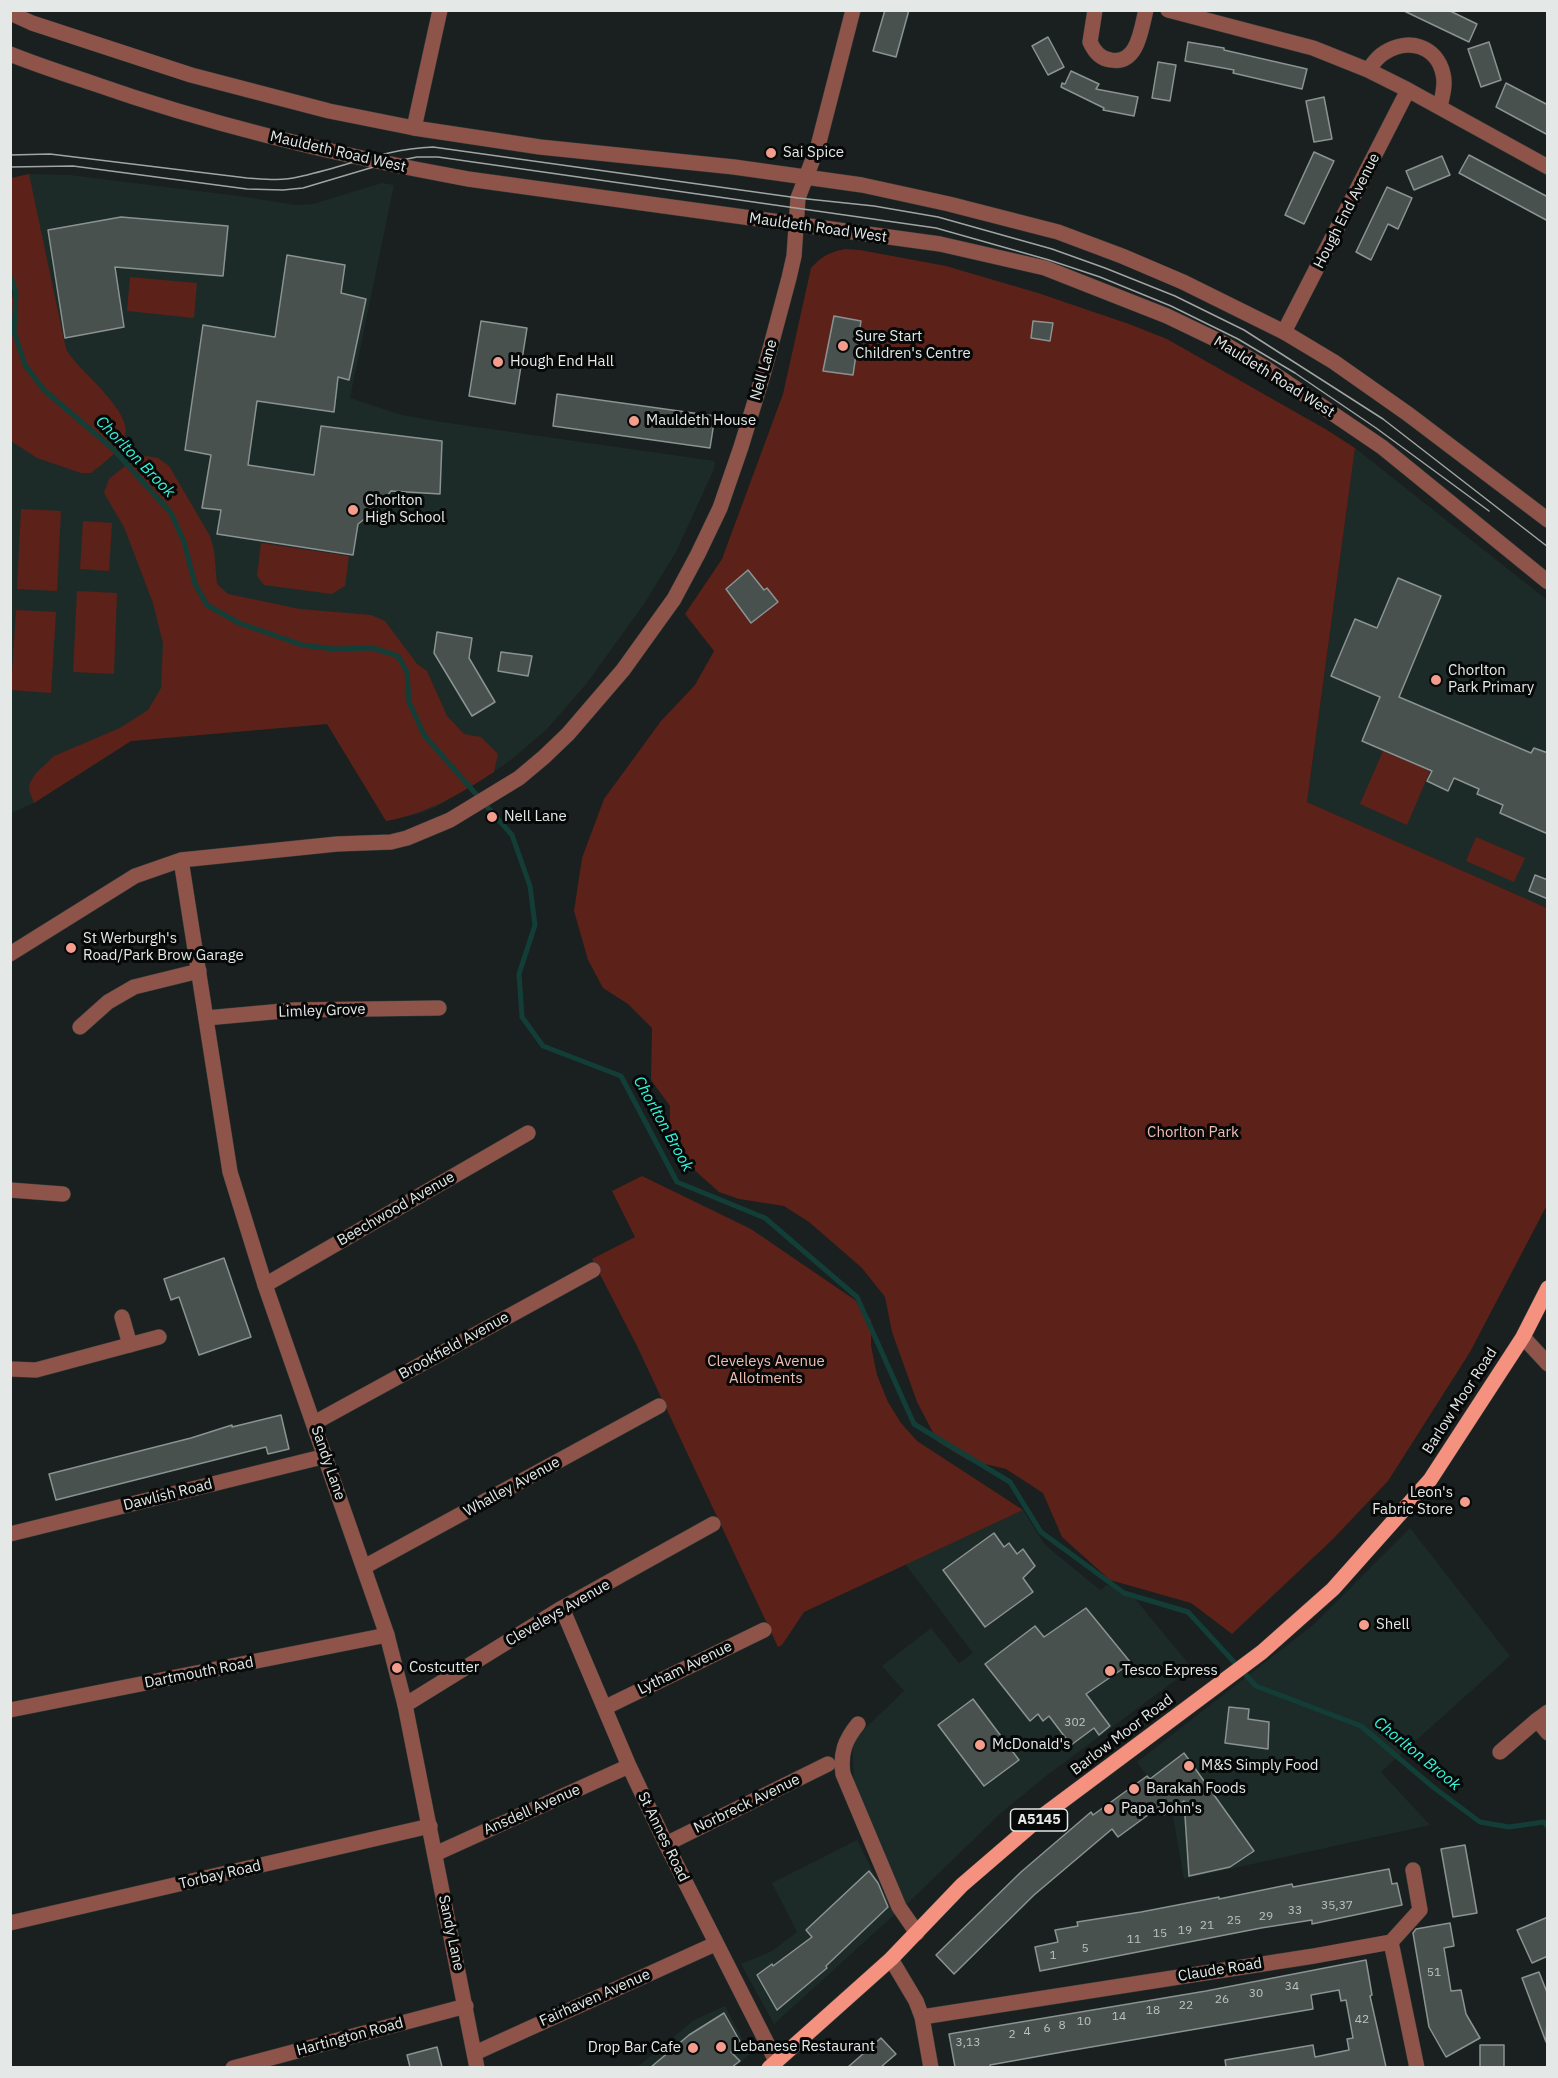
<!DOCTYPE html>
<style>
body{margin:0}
#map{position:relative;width:1558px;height:2078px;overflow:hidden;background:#19201f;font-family:"IBM Plex Sans",sans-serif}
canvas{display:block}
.frame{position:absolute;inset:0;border:12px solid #e4e8e7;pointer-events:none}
</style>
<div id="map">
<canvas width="1558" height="2078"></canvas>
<div class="frame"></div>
</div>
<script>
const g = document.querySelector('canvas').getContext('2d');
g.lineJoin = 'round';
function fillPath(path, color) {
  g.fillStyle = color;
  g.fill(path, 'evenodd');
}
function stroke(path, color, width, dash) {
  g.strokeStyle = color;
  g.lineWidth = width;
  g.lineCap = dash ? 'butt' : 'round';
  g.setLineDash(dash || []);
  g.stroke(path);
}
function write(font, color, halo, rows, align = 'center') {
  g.font = font + ' "IBM Plex Sans",sans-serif';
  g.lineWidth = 6;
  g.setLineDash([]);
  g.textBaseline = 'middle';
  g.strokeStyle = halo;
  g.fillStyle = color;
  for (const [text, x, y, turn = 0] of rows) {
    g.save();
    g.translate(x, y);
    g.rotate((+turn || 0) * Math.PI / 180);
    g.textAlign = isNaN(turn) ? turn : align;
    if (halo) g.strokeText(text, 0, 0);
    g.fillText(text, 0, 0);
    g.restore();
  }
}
const built = new Path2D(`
 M29 174 70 175 239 196 296 205 313 204 382 183 394 185 350 398 402 415 442 422 715 461 714 469 676 552 644 604 587 683 547 729 517 755 504 765 436 807 418 814 386 821 327 724 131 741 34 803 11 813V178Z
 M1355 448 1547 600V908L1307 802Z
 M1023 1510 1045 1545 1099 1589 1101 1590 1107 1585 1132 1595 1192 1668 1046 1776 1001 1813 904 1907 854 1783 852 1741 904 1691 882 1666 931 1628 959 1663 973 1653 905 1564Z
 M1410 1528 1510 1656 1381 1772 1430 1825 1184 1879 1172 1811 1137 1762 1313 1625Z
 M857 1840 895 1914 774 2024 741 1964 772 1951 797 1932 772 1883Z
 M725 2006 750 2054 735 2067 634 2068 641 2064 694 2020Z`);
const green = new Path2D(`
 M29 174 66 349C78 372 137 412 124 440 118 453 102 464 91 473H81L37 458 11 441 10 302 16 292 10 276 11 178Z
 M845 249 860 250 946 266 1038 293 1129 324 1167 339 1327 430 1355 448 1307 802 1547 908V1205L1470 1352 1388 1481 1333 1539 1232 1634 1191 1603 1110 1580 1062 1537 1043 1493 1006 1469 968 1460 938 1442 917 1402 892 1332 885 1297 862 1268 809 1222 784 1206 739 1199 719 1192 690 1166 670 1145V1106L651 1080 652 1028 628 1004 603 988 588 960 574 911 582 858 604 799 661 721 695 685 714 651 685 614 722 559 783 394 811 268C821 257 829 252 845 249Z
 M130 277 197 283 194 318 127 311Z
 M147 456 158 458 169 466 210 536 214 550 217 584 228 594 300 609 371 615 385 621 417 664 427 671 447 716 464 734 481 737 498 754 494 772C458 795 429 813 386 821L327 724 131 741 34 803 29 790 30 783 36 773 54 756 120 728 148 710 161 688 163 643 153 603 124 527 104 493 109 479 135 458Z
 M21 509 61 511 57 591 17 589Z
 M83 521 112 523 109 571 80 569Z
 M261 543 349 556 345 586 332 594 264 585 257 576Z
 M77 591 117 593 114 674 73 672Z
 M16 610 56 612 51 693 11 690Z
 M1383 751 1430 771 1407 825 1360 804Z
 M1476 837 1525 858 1514 882 1466 861Z
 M642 1176 751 1229 855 1300 871 1320V1346L877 1375 888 1402 901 1423 917 1441 1023 1510 804 1612 782 1645 778 1647 637 1346 592 1259 635 1237 612 1191Z`);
const stream = new Path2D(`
 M10 276 16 292 14 332 25 365 44 390 113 449 171 513 184 542 195 584 207 605 239 623 302 645 333 649 373 648 398 656 407 672 409 702 424 735 512 835 530 886 535 925 519 974 522 1017 543 1046 621 1076 677 1182 765 1218 857 1297 914 1424 1010 1482 1041 1532 1124 1593 1188 1612 1256 1686 1361 1726 1433 1787 1480 1822 1509 1827 1544 1822 1548 1827`);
const building = new Path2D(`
 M885 10H909L896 57 873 51Z
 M1402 10H1448L1477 24 1469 42Z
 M1048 37 1064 67 1048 75 1032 46Z
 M1188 42 1224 48V50L1307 69 1302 89 1233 73 1234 70 1185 61Z
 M1489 42 1501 80 1481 87 1468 49Z
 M1158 62 1176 65 1170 101 1152 98Z
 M1071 71 1099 84 1096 89 1138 97 1134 116 1103 110 1104 108 1061 87 1062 83 1065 84Z
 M1506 83 1548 105V135L1496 107Z
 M1324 97 1332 139 1314 142 1306 101Z
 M1314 152 1334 161 1304 224 1285 215Z
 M1469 155 1548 197V221L1459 173Z
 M1442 156 1450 175 1414 190 1406 171Z
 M1387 187 1412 198 1398 229 1388 224 1371 260 1356 252Z
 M121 217 228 226 223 276 115 267 124 327 65 338 48 230Z
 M287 255 345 265 341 293 366 299 349 380 338 377 334 412 257 401 248 465 314 475 321 426 442 441 440 494 391 491 375 511 358 524 353 555 217 534 221 510 202 508 211 455 185 450 203 325 275 337Z
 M834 316 861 321 853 375 823 371Z
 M481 321 527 328 515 404 469 396Z
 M1033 321 1053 323 1050 341 1031 338Z
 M557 394 715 416 710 448 553 426Z
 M748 570 764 590 767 588 778 602 751 623 726 589Z
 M1398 578 1441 596 1399 697 1531 753 1534 748 1548 753V834L1500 813 1503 805 1477 794 1479 789 1454 778 1448 791 1427 781 1432 771 1362 741 1380 697 1331 676 1355 619 1377 628Z
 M437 632 472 638 469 658 495 702 472 716 434 653Z
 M501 652 532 656 528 676 498 671Z
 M1535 875 1548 880V899L1529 891Z
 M224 1258 251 1337 199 1355 179 1297 171 1300 164 1279Z
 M281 1415 289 1449 268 1454 266 1447 56 1500 49 1474 191 1438 232 1425V1427Z
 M994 1533 1004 1547 1009 1543 1017 1554 1023 1549 1035 1566 1023 1578 1033 1592 985 1627 943 1570Z
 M1086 1608 1131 1663 1086 1694 1110 1726 1099 1735 1094 1728 1071 1745 1049 1716 1043 1721 1038 1714 1030 1721 985 1664 1035 1626 1044 1637Z
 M973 1699 1019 1760 984 1786 938 1725Z
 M1229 1707 1249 1709 1248 1719 1269 1722 1268 1749 1225 1743Z
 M1184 1753 1254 1851 1230 1867 1189 1876 1184 1801 1164 1815 1159 1807 1118 1837 1112 1829 1034 1895 954 1974 936 1955 1021 1872 1091 1812 1093 1815 1147 1776 1150 1779Z
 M1465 1845 1477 1913 1453 1917 1441 1849Z
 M1389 1869 1392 1884 1397 1883 1402 1905 1312 1924V1920L1261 1928 1040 1971 1035 1947 1058 1942 1055 1930 1078 1926 1077 1922 1141 1912 1219 1897V1899L1292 1884 1293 1887Z
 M869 1871 878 1883 888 1907 826 1966 827 1968 777 2010 757 1975 772 1964 773 1966 812 1937 806 1930Z
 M1548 1917V1956L1532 1963 1517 1930Z
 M1450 1923 1454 1946 1444 1948 1451 1991 1461 1990 1466 2014 1480 2038 1446 2057 1429 2027 1413 1933 1416 1929Z
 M1366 1960 1372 1995 1370 1996 1386 2067H1226L1225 2060 1313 2045 1315 2057 1349 2050 1347 2039 1353 2038 1346 2000 1341 2001 1339 1990 1311 1995 1313 2009 1068 2051 990 2065V2067H955L949 2034 1206 1991Z
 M1539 1972 1548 1995 1546 2042 1522 1978Z
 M724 2013 742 2045 731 2052 740 2061 732 2067H651L689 2035Z
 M881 2038 896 2054 881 2067H848Z
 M1480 2045H1504V2067H1480Z
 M437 2047 442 2067H410L407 2055Z`);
const minor = new Path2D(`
 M1095 10 1090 42C1094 51 1100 59 1111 60 1138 65 1141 29 1146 10
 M1168 10 1313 48 1368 70 1408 90 1284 332
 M1368 70C1373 64 1377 57 1384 53 1408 37 1437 46 1443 74 1446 85 1442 97 1440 107
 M1408 90 1548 167
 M414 128 440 10
 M206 1018 294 1010 439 1008
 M80 1027 108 1002 134 987 199 971
 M10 1190 63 1194
 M265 1285 528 1133
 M122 1317 130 1345
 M1523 1337 1548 1364
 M10 1369 36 1370 159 1337
 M314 1423 593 1270
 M10 1534 326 1456
 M364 1567 659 1406
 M562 1608 629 1766 666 1844 776 2061
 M405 1705 562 1608 713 1524
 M606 1707 764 1630
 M10 1710 387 1635
 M1548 1712 1537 1720 1548 1733
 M858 1724C845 1740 840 1753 843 1774L899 1907 917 1933
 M1500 1752 1537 1720
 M666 1844 828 1764
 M435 1854 629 1766
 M10 1923 430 1826
 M1391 1942 1420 1910 1413 1870
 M891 1959 916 2001 922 2017 931 2068
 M922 2017 1314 1956 1391 1942 1417 2068
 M475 2053 715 1944
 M233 2068 466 2006`);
const tertiary = new Path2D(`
 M10 13 32 23 191 75 329 111 414 128 540 147 734 167 862 185 949 204 1058 232 1122 256 1183 282 1284 332 1334 362 1408 414 1548 520
 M10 54C37 65 65 74 92 83 214 126 341 156 468 179L940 244 1045 268 1167 316 1219 341 1264 367 1382 447 1548 582
 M181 860 230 1172 265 1285 387 1635 405 1705 477 2068
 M10 954 135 876 181 860 337 844 391 842 407 838 450 820 519 778 544 757 568 734 623 670 674 599 698 554 720 508 741 447 763 375 789 278 794 256 798 198 818 146 853 10`);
const primary = new Path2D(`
 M769 2068 891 1959 962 1885 1041 1817 1262 1652 1333 1589 1430 1480 1523 1337 1548 1288`);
const tram = new Path2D(`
 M10 155 50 154 247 178C264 179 282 181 298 177 345 167 383 149 433 147L798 198 874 206 938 217 1052 249 1105 268 1175 296 1244 330 1383 419 1548 547
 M10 167 73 166 247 189 283 190 303 188 387 163 417 157H438L936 228 1049 260 1100 277 1171 306 1238 339 1295 373 1376 428 1489 511`);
const markers = [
 [771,153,6,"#f49d8d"],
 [843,346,6,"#f49d8d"],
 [498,362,6,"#f49d8d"],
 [634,421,6,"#f49d8d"],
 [353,510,6,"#f49d8d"],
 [1436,680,6,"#f49d8d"],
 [492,817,6,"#f49d8d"],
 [71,948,6,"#f49d8d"],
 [1465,1502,6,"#f49d8d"],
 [1364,1625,6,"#f49d8d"],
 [397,1668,6,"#f49d8d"],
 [1110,1671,6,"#f49d8d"],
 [980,1745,6,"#f49d8d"],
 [1189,1766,6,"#f49d8d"],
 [1134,1789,6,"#f49d8d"],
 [1109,1809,6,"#f49d8d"],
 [721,2047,6,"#f49d8d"],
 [693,2048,6,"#f49d8d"]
];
const numberNames = [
 ["302",1075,1723],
 ["35,37",1337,1906],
 ["33",1295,1911],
 ["29",1266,1917],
 ["25",1234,1921],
 ["21",1207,1926],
 ["19",1185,1931],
 ["15",1160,1934],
 ["11",1134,1940],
 ["5",1085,1949],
 ["1",1053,1956],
 ["51",1434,1973],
 ["34",1292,1987],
 ["30",1256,1994],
 ["26",1222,2000],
 ["22",1186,2006],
 ["18",1153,2011],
 ["14",1119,2017],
 ["42",1362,2020],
 ["10",1084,2022],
 ["8",1062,2026],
 ["6",1047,2029],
 ["4",1027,2032],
 ["2",1012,2035],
 ["3,13",968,2043]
];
const shields = [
 [1039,1820,57]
];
const shieldNames = [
 ["A5145",1039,1820]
];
const streetNames = [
 ["Mauldeth Road West",338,152,13],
 ["Hough End Avenue",1347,211,-63],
 ["Mauldeth Road West",818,228,8],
 ["Nell Lane",764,370,-74],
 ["Mauldeth Road West",1274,377,32],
 ["Limley Grove",322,1011,-2],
 ["Beechwood Avenue",396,1209,-30],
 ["Brookfield Avenue",454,1346,-29],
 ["Barlow Moor Road",1460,1401,-57],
 ["Sandy Lane",328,1463,71],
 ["Whalley Avenue",512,1487,-29],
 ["Dawlish Road",168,1495,-14],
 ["Cleveleys Avenue",558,1613,-30],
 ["Lytham Avenue",685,1668,-26],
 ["Dartmouth Road",199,1673,-11],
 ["Barlow Moor Road",1122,1735,-37],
 ["Norbreck Avenue",747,1804,-26],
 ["Ansdell Avenue",532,1810,-24],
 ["St Annes Road",663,1837,64],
 ["Torbay Road",220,1875,-13],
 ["Sandy Lane",451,1933,78],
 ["Claude Road",1220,1970,-9],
 ["Fairhaven Avenue",595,1998,-24],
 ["Hartington Road",350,2037,-15]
];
const poiNames = [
 ["Sai Spice",783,153],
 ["Sure Start",855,337],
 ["Children's Centre",855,354],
 ["Hough End Hall",510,362],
 ["Mauldeth House",646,421],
 ["Chorlton",365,501],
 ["High School",365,518],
 ["Chorlton",1448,671],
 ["Park Primary",1448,688],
 ["Nell Lane",504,817],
 ["St Werburgh's",83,939],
 ["Road/Park Brow Garage",83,956],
 ["Leon's",1453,1493,"right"],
 ["Fabric Store",1453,1510,"right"],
 ["Shell",1376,1625],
 ["Costcutter",409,1668],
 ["Tesco Express",1122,1671],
 ["McDonald's",992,1745],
 ["M&S Simply Food",1201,1766],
 ["Barakah Foods",1146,1789],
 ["Papa John's",1121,1809],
 ["Lebanese Restaurant",733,2047],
 ["Drop Bar Cafe",681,2048,"right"]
];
const parkNames = [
 ["Chorlton Park",1193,1133],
 ["Cleveleys Avenue",766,1362],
 ["Allotments",766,1379]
];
const waterNames = [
 ["Chorlton Brook",135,457,46],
 ["Chorlton Brook",663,1124,61],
 ["Chorlton Brook",1417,1754,39]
];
fillPath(built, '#1d2b28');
fillPath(green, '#5c2118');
stroke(stream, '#133e37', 5);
fillPath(building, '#49514f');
stroke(building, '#8a9391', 1.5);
stroke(minor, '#353c3b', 16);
stroke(tertiary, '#353c3b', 16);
stroke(primary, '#353c3b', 16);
stroke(minor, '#8f5449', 15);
stroke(tertiary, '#8f5449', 15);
stroke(primary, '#f4917f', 15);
stroke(tram, '#a0a5a4', 1.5);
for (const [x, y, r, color] of markers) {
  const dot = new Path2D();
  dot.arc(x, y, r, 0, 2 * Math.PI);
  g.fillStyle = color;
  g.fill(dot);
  stroke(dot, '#070909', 2);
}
write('12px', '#bdc2c1', null, numberNames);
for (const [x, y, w] of shields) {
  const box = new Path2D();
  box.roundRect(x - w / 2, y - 11, w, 22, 4.5);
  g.fillStyle = '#070909';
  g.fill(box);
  stroke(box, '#e4e8e7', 1.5);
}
write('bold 14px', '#e4e8e7', null, shieldNames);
write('15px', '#e4e8e7', '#070909', streetNames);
write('15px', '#e4e8e7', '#070909', poiNames, 'left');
write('15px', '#f0bdb3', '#070909', parkNames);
write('italic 16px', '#32f9de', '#070909', waterNames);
</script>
